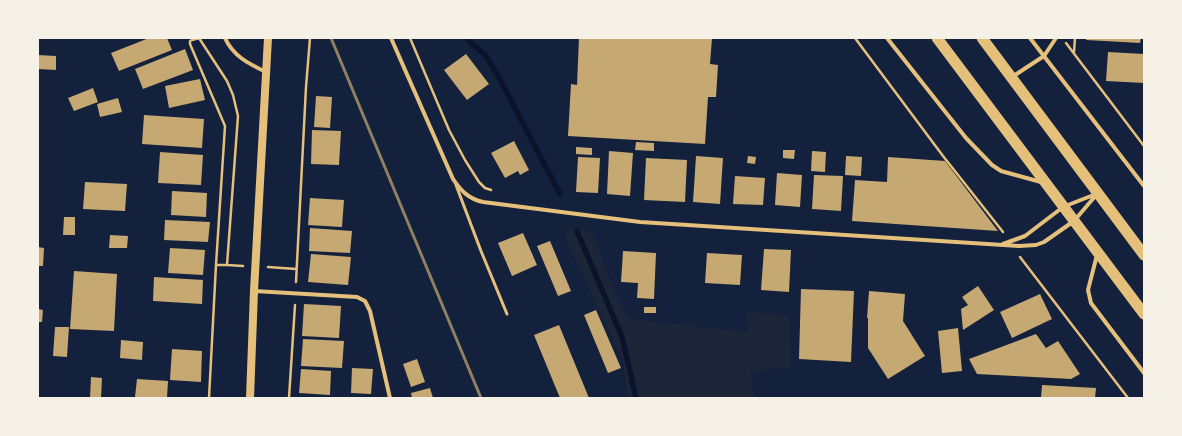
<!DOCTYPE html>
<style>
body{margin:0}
#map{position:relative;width:1182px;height:436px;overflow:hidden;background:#14213d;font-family:Figtree,sans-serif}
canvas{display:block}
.frame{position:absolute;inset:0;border:39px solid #f6f1e7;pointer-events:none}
</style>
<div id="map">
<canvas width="1182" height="436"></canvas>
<div class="frame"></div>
</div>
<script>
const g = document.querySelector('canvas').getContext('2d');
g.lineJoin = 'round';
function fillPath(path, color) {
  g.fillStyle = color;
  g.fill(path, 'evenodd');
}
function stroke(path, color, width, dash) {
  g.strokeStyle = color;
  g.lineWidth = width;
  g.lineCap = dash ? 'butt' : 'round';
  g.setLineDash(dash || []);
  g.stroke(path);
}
const green = new Path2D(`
 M568 228 592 232 613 288 628 319 748 332 747 311 788 316 791 367 751 371 754 398H629L622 358 566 239Z`);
const stream = new Path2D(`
 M466 38 485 55 496 72 560 194
 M577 231 622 337 636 398`);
const building = new Path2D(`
 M149 38H167L172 50 119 71 111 53Z
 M579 38H712L710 64 718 65 716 97H708L705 144 568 136 571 84 577 85Z
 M1086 38H1141L1140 43 1086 40Z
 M185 49 193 70 143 89 135 69Z
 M1108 52 1144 54V83L1106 81Z
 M466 54 489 84 467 100 444 70Z
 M38 55 56 56V70L38 69Z
 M200 79 205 100 169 108 165 86Z
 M93 88 98 102 74 111 68 98Z
 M316 96 332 97 330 128 314 127Z
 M118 98 122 112 100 117 97 104Z
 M144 115 204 119 202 148 142 144Z
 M312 130 341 131 339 165 311 164Z
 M514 141 529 170 520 175 518 171 505 178 491 153Z
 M636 142 654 143V151L635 150Z
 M576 147 592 148V155L576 154Z
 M783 150H795L794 159 783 158Z
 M609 151 633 153 630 196 607 194Z
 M812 151 826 152 825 172 811 171Z
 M160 152 203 155 201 185 158 183Z
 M696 156 723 158 720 204 693 202Z
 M748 156 756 157 755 164 747 163Z
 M846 156 862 157 861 176 845 175Z
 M578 157 600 158 598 193 576 192Z
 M888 157 945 161 998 231 852 221 855 180 887 182Z
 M646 158 687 160 685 202 644 200Z
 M777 173 802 175 800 207 775 205Z
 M814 175 843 176 841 211 812 209Z
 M735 176 765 178 763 205 733 204Z
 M85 182 127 184 125 211 83 209Z
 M172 191 207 193 206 217 171 215Z
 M310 198 344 200 342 227 308 225Z
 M64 217H75V235H63Z
 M165 220 210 222 208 242 164 240Z
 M310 228 352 231 350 253 309 251Z
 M523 233 537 265 512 276 498 243Z
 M110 235 128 236 127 248H109Z
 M550 241 571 291 558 296 537 246Z
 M38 247 44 248 43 266H38Z
 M170 248 205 250 203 275 168 273Z
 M764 249 791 250 789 292 761 290Z
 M623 251 656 253 654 299 637 298 638 283 621 282Z
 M707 253 742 255 740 285 705 283Z
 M311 254 351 257 348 285 308 282Z
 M74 271 117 274 114 331 70 329Z
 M154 277 203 280 202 304 153 301Z
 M978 286 994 310 963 330 961 309 968 305 962 297Z
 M801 289 854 291 851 362 799 359Z
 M869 291 905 294 903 321 925 356 888 379 868 348V318H867Z
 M1040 294 1052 319 1012 338 1000 312Z
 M304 304 341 306 339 338 302 336Z
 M644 307H656V313H644Z
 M38 309 43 310 42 322H38Z
 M596 310 621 368 608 373 584 315Z
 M559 325 589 398H560L534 335Z
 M55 327H69L67 357 53 356Z
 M958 328 962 371 942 373 938 331Z
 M1036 334 1046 348 1058 341 1080 374 1071 379 977 374 969 359Z
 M303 339 344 341 342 368 301 366Z
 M121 340 143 342 142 360 120 358Z
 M172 349 202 351 201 382 170 380Z
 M417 359 425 382 411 387 403 364Z
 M352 368 373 369 371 394 351 393Z
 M301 369 331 371 330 395 299 393Z
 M91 377 102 378 101 398H90Z
 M137 379 168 381 167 398 135 397Z
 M1042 385 1096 388 1095 398H1041Z
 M430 388 433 398H412L411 393Z`);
const path = new Path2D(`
 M199 38 192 40 190 41V44L225 126 216 265 209 398
 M199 38 227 81 233 95 238 116 227 265 243 266
 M410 38 449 130 465 160 479 182 485 188 491 190
 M855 38 943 156 1003 232
 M1066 43 1144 146
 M1074 52 1075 38
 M1020 257 1128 398
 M216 265H227
 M268 267 296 269
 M296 282 306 87 310 38
 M289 398 295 305`);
const service = new Path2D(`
 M456 185 481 251 507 314`);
const minor = new Path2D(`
 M225 38C233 56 249 64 266 72
 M391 38 453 179C461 191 469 199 483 202L640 222 1019 246 1036 245 1044 242 1074 221 1097 194
 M887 38 966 138 992 165 1001 171 1041 182
 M1030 38 1144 186
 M1012 77 1044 56 1056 38
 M1003 244 1025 236 1063 207 1096 194
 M1097 255 1088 290 1091 303 1144 373
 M254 291 357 297 365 301 370 311 390 398`);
const secondary = new Path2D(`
 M250 398 254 291 268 38`);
const trunk = new Path2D(`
 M937 38 1144 314
 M982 38 1144 255`);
const rail = new Path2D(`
 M331 38 481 398`);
fillPath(green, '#1d2539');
stroke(stream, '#0b132b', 5.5);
fillPath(building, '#c6a872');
stroke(path, '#e5c07b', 2.5);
stroke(service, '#e5c07b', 3);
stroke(minor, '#e5c07b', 4);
stroke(secondary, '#e5c07b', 8);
stroke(trunk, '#e5c07b', 11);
stroke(rail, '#918062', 3);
</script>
